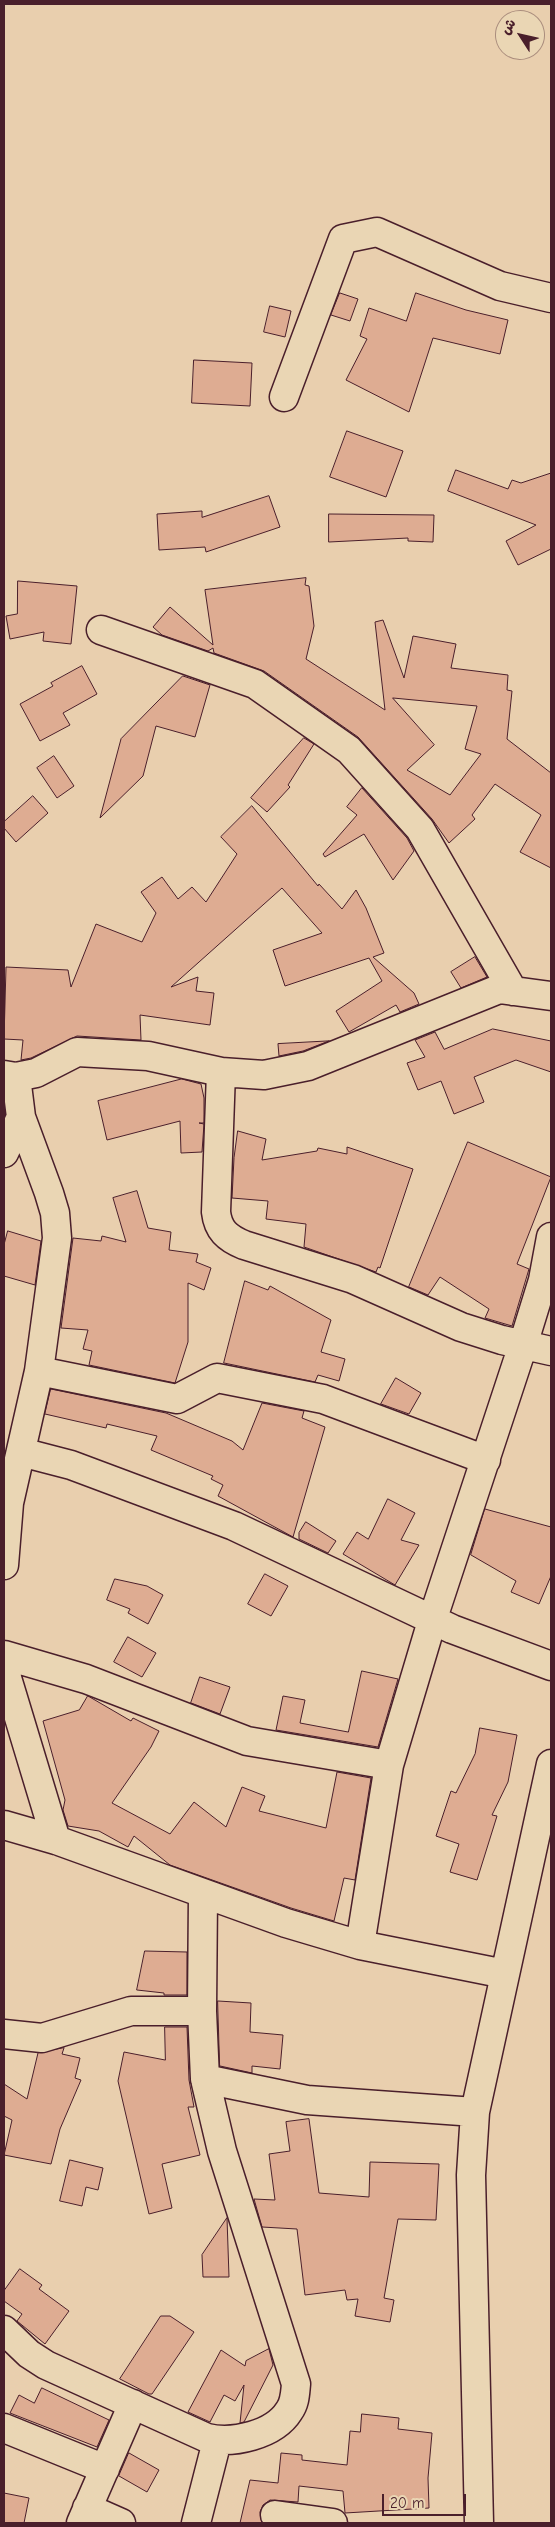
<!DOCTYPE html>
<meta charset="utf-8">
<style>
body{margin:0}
#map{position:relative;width:555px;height:2527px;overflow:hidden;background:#e9cfae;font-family:"Comic Neue","Playpen Sans Arabic",sans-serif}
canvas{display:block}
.frame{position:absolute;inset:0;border:5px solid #4a1f2b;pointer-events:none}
.north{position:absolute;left:495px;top:10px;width:50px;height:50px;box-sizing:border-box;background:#ead6b4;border:1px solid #aa8d7d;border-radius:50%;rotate:305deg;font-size:14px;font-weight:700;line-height:20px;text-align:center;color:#4a1f2b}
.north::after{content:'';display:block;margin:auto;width:18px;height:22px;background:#4a1f2b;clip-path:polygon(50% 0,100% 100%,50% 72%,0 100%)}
.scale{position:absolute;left:382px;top:2494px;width:84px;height:22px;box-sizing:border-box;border:2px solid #4a1f2b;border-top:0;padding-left:6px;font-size:15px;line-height:18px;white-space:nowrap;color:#4a1f2b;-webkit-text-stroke:4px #ead6b4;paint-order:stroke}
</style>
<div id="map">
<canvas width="555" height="2527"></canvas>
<div class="frame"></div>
<div class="north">ش</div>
<div class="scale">20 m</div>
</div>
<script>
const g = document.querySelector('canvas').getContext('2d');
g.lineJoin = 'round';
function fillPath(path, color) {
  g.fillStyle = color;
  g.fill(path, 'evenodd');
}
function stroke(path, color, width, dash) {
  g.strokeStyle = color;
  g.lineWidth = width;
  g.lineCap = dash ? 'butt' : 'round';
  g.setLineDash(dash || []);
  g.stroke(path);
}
const building = new Path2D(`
 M340 293 358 299 350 321 331 315Z
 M416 293 466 310 508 320 500 354 433 338 409 412 346 380 367 339 360 336 369 308 406 321Z
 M270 306 291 311 285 337 264 332Z
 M194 360 252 363 250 406 192 403Z
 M347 431 403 451 386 497 330 477Z
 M456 470 508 489 512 480 521 483 551 473V549L518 565 506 541 536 525 448 491Z
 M269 496 280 527 206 552 205 547 159 550 157 514 202 511V517Z
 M329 514 434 515 433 542 408 541V538L329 542Z
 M306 578 305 585 309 586 314 626 306 659 385 710 375 622 383 620 404 678 413 636 456 644 451 668 508 675 507 690 512 691 507 739 551 773V868L520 852 541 815 495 784 472 815 475 819 449 843 432 819 358 737 264 671 214 653 213 648 208 651 162 635 153 627 170 607 213 645 205 590ZM393 698 477 706 465 749 481 754 450 795 407 770 434 745Z
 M18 581 77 586 71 644 43 641 44 632 10 639 6 616 17 614Z
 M82 666 97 694 63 713 70 725 40 741 20 704 53 686 51 683Z
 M183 676 210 685 195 737 156 726 143 776 100 818 121 739Z
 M304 738 314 744 288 785 290 787 267 812 251 798Z
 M54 756 74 786 57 798 37 768Z
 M362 788 407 838 414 851 393 880 364 834 325 857 323 854 357 815 347 807Z
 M33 796 48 813 16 842 4 828V822Z
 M252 806 318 886 319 884 342 909 356 890 366 908 384 953 373 957 414 993 419 1004 400 1012 396 1005 349 1032 336 1011 382 981 369 958 285 986 273 950 322 933 282 888 171 987 198 977 196 991 214 993 210 1025 140 1015 141 1040 77 1036 31 1058 21 1060 23 1040 4 1039 6 967 68 970 71 987 96 924 142 942 156 913 141 892 162 877 178 899 192 887 206 902 237 854 221 837Z
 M475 957 487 977 461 988 451 972Z
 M493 1029 551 1041V1072L516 1060 474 1077 484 1102 454 1114 441 1081 418 1090 407 1063 425 1057 415 1040 435 1032 444 1049Z
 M329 1041 303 1051 279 1056 278 1044Z
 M182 1079 201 1084 204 1098V1123H199L204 1124 202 1152 181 1153 180 1121 107 1140 98 1101Z
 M238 1131 266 1139 262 1160 317 1151 318 1148 347 1154V1147L413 1169 380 1268 378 1267 376 1272 304 1247 306 1224 266 1219 268 1201 232 1198 234 1158Z
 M468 1142 551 1177 517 1264 529 1269 512 1326 485 1318 489 1309 440 1277 428 1295 409 1287Z
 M137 1191 148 1228 171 1232 169 1250 198 1254 196 1262 211 1268 204 1290 188 1283V1342L175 1383 89 1365 92 1351 83 1349 88 1330 61 1328 73 1238 101 1241 102 1236 126 1242 113 1198Z
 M8 1231 41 1241 35 1285 4 1276V1245Z
 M245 1281 268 1290 270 1286 331 1320 321 1352 345 1359 339 1381 318 1375 315 1382 224 1363Z
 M396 1378 421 1393 409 1414 381 1404Z
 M51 1389 166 1413 232 1441 243 1450 262 1403 304 1411 302 1418 325 1427 293 1537 218 1496 223 1485 211 1479 213 1476 151 1450 157 1436 107 1424 106 1428 45 1414Z
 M388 1499 415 1513 401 1540 419 1545 395 1585 343 1554 357 1532 368 1539Z
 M485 1509 551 1527V1576L539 1604 511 1592 516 1581 471 1555Z
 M306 1522 336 1541 328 1553 299 1539V1533Z
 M265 1574 288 1586 271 1616 248 1604Z
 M115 1579 147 1586 163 1595 148 1624 128 1613 130 1609 107 1600Z
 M128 1637 156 1653 142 1677 114 1662Z
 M362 1671 398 1679 378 1747 276 1730 283 1696 305 1700 300 1723 348 1732Z
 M200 1677 230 1687 220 1714 191 1703Z
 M88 1696 131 1721 133 1718 159 1731 151 1747 112 1803 170 1834 194 1802 226 1827 242 1787 265 1796 259 1811 326 1828 337 1772 371 1778 355 1880 344 1878 334 1921 291 1908 170 1865 134 1836 128 1847 99 1831 68 1826 63 1810 65 1800 43 1721 79 1710Z
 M480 1728 517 1735 508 1782 492 1815 497 1816 477 1880 450 1872 459 1844 436 1836 451 1791 456 1793 475 1754Z
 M145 1951 187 1952V1995H164V1993L137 1990Z
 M218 2001 251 2003 250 2032 283 2035 280 2069 252 2066V2073L220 2066Z
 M165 2027H187L189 2080 194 2107H188L200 2155 162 2164 172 2208 149 2214 118 2081 124 2052 165 2060Z
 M64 2048 62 2054 80 2058 75 2078 81 2080 60 2129 51 2164 4 2155 12 2120 4 2116V2084L27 2099 38 2053Z
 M309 2119 319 2193 369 2197 370 2162 439 2164 436 2220 398 2219 384 2298 394 2300 390 2322 355 2316 358 2299 347 2300 345 2290 305 2295 297 2229 262 2227 254 2199 275 2200 269 2154 290 2151 286 2122Z
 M70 2160 103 2168 98 2190 86 2187 82 2206 60 2201Z
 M227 2218 229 2277H203L202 2255Z
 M20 2269 42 2285 39 2289 69 2311 45 2344 17 2321 22 2314 4 2301V2291Z
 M161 2316H170L194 2332 152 2394H149L120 2379Z
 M269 2349 273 2365 244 2422 240 2423 244 2385 235 2401 224 2395 210 2422 188 2412 221 2350 245 2366 246 2361Z
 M42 2388 109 2420 97 2447 10 2413 19 2395 34 2403Z
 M362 2414 399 2418 398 2429 432 2433 428 2478 429 2508 345 2513 343 2491 299 2486 298 2502 270 2500 263 2505 260 2512 262 2523H240L250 2480 278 2483 281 2453 302 2455V2460L347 2465 350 2431 360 2432Z
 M129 2453 159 2470 147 2492 119 2476Z
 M4 2493 29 2498 24 2523H4Z`);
const minor = new Path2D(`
 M284 397 343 239 377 232 500 286 551 298
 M101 630 255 684 349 750 420 829 513 991
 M221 1072 216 1212C218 1230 227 1238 244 1245L353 1279 461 1327 502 1340 551 1351
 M4 1075 16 1077 36 1073 77 1052 148 1056 221 1072 264 1075 308 1066 499 989 551 996
 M4 1153 21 1117
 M39 1371 177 1399 217 1378 323 1399 486 1460
 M21 1452 71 1465 234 1526 452 1629 551 1666
 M4 1565 9 1503 39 1371 57 1238 55 1213 49 1193 21 1117 16 1077
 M4 1655 86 1679 247 1741 389 1765
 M4 1668 56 1840
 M4 1825 56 1840 286 1923 360 1945 505 1974
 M360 1945 389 1765 432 1621 523 1345 543 1280 551 1237
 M4 2034 42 2038 131 2011H202
 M205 2079 307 2100 475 2112
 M4 2330 29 2354 46 2365 207 2438C233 2444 274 2435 289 2411 295 2403 295 2394 296 2384L222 2151 205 2079 202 2011 203 1895
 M4 2428 105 2469
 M87 2508 121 2523
 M275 2515 333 2523
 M81 2523 133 2404
 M196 2523 217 2441
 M479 2523 471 2175 475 2112 551 1764`);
fillPath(building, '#deac92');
stroke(building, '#4a1f2b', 1);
stroke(minor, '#4a1f2b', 31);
stroke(minor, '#ead6b4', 28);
</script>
